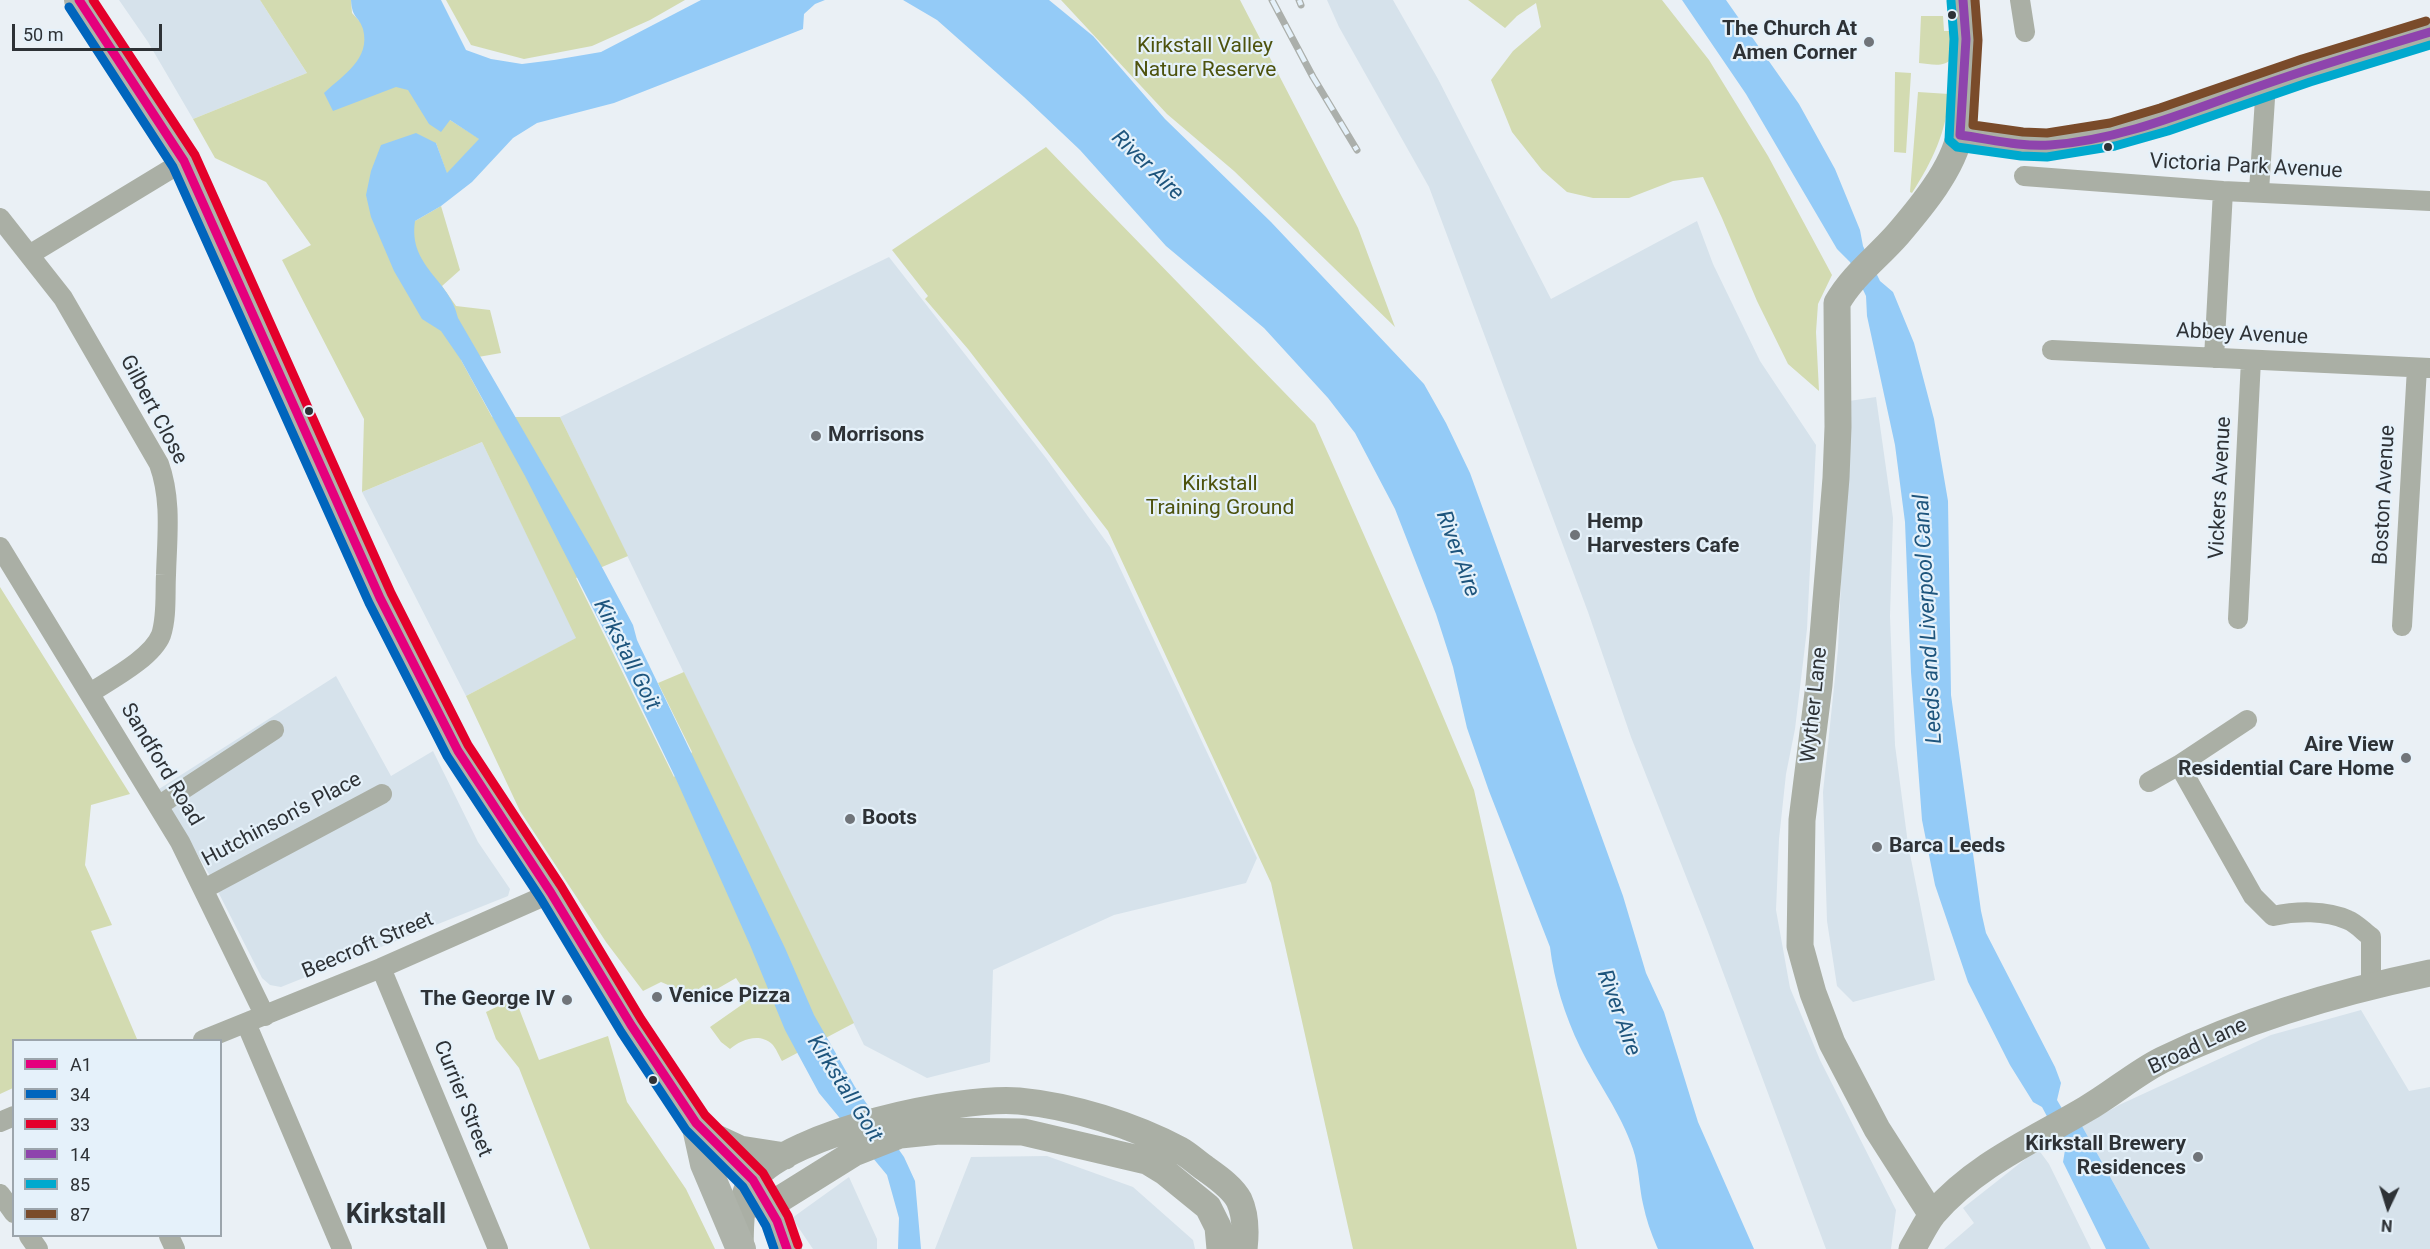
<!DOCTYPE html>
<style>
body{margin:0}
#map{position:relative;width:2430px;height:1249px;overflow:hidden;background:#eaf0f5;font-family:Roboto,sans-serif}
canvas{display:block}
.legend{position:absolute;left:12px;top:1039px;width:210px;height:198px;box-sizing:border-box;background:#e5f1fa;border:2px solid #9ca5ac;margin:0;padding:8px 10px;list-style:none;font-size:18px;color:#2e3236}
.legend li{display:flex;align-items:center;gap:12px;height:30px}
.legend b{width:30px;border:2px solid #9ca5ac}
.north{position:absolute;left:2358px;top:1177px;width:60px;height:60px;-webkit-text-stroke:4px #e5f1fa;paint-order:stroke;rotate:184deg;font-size:16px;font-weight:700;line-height:24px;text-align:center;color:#2e3236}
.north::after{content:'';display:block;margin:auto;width:21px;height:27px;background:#2e3236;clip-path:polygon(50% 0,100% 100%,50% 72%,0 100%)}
.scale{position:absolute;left:12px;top:24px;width:150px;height:27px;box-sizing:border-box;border:3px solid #2e3236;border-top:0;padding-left:8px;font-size:18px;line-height:21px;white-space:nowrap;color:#2e3236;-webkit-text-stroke:4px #e5f1fa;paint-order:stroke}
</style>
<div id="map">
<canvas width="2430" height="1249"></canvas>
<ul class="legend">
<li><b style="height:8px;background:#e5007d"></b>A1</li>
<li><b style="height:8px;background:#0065bd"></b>34</li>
<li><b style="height:8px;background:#e4002b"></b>33</li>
<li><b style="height:8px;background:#8e44ad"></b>14</li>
<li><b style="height:8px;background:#00a9ce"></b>85</li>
<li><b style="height:8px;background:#7a4b2a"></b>87</li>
</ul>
<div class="north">N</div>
<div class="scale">50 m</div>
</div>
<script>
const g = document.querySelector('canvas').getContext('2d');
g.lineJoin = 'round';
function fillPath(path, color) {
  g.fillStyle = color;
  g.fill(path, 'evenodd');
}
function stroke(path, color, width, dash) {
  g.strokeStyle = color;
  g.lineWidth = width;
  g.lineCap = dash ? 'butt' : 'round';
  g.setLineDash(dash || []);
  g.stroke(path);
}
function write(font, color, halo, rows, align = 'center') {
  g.font = font + ' Roboto,sans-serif';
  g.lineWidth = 4.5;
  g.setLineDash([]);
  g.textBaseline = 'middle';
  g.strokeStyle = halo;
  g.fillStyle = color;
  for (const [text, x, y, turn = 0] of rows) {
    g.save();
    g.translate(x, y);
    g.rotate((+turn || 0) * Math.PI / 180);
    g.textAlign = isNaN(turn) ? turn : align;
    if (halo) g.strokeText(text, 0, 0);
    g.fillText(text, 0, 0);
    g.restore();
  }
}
const built = new Path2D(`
 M119 0H260L307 73 193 119 148 42Z
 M1327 0H1393L1438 79 1551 299 1697 221 1713 264 1760 361 1816 445 1807 629 1795 729 1786 774 1779 839 1776 910 1790 988 1820 1060 1896 1210 1891 1249H1826L1708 932 1631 737 1588 612 1429 187 1339 27Z
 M889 257 1046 458 1110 547 1257 858 1246 883 1114 915 993 970 990 1062 927 1078 864 1045 560 417Z
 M1876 397 1893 518 1890 616 1895 745 1908 844 1935 980 1853 1002 1837 986 1827 921 1823 792 1838 649 1849 401Z
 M482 442 577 638 466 696 362 492Z
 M336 676 391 776 433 751 478 842 510 889 508 896 281 987 270 985 262 978 209 874 159 789Z
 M2361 1010 2409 1091 2430 1087V1249H2150L2082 1126 2119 1105 2271 1035Z
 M2038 1149 2049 1164 2091 1249H1944L1974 1223 1963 1208Z
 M1047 1156 1133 1187 1193 1240 1195 1249H935L971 1157Z
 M849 1177 877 1239V1249H813L792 1218Z`);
const green = new Path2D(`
 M260 0H351L352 13 450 120 480 139 447 174 436 143 415 221 441 206 460 270 442 286 456 306 490 310 501 353 461 360 492 417H560L628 556 576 578 674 777 692 752 658 683 684 672 854 1023 782 1061C779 1056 776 1048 772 1044 759 1032 740 1040 730 1049L721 1042 710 1027 750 999 736 978 710 993 704 985 688 997 685 992 661 982 643 991 606 942 520 811 466 696 576 638 482 442 362 492 364 419 282 260 311 245 266 182 215 158 193 119 307 73Z
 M446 0H685L650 20 592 46 524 59 471 45Z
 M1061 0H1240L1358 228 1395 327 1234 171 1167 114Z
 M1468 0H1662L1709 60 1768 156 1832 275 1818 304 1816 332 1819 391 1788 364 1757 301 1722 218 1703 177 1673 181 1629 198H1593L1567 192 1542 170 1512 132 1491 80 1513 51 1541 27 1536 3 1517 16 1505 28Z
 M1921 16H1943L1944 31H1951V59C1944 68 1930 64 1919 63Z
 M1895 72 1911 73 1906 153 1894 152Z
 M1918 92 1949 94C1947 131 1932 162 1912 193L1910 192Z
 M1046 147 1315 424 1421 664 1474 790 1577 1249H1353L1271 883 1108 531 968 349 925 299 928 296 892 250Z
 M0 587 130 794 91 805 85 865 112 925 91 931 137 1039 14 1040 13 1088 0 1094Z
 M515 998 539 1060 608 1036 627 1102 686 1189 715 1249H590L519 1068 496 1039 486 1012Z`);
const water = new Path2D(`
 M351 0H441L466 50 491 59 522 64 554 60 601 52 701 0H825L815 4 804 14 803 29 614 103 537 123 513 138 472 182 441 206 415 221C408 267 450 279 458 318L596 556 633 625 637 640 785 948 814 1015 855 1087 904 1157 915 1181 921 1249H898L899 1218 887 1175 819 1093 785 1030 750 945 676 779 609 640 525 476 461 360 441 331 422 319 394 271 371 217 366 195 371 171 381 145 416 133 436 143 447 173 479 139 450 120 441 132 429 124 408 90 396 87 333 111 324 93C343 75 371 59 363 29 359 16 352 19 351 0Z
 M903 0H1049L1093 36 1165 119 1271 222 1424 384 1446 423 1470 473 1623 896 1646 973 1664 1012 1698 1122 1754 1249H1658L1657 1247C1651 1233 1646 1219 1643 1204 1639 1186 1639 1167 1633 1149 1621 1113 1597 1082 1580 1047 1565 1016 1554 981 1550 947L1489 791 1467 728 1453 667 1436 614 1395 509 1355 433 1328 398 1264 328 1166 246 1080 150 1024 97 937 20Z
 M1682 0H1726L1799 104 1835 169 1860 230 1863 246 1880 281 1893 292 1914 343 1934 419 1948 501 1951 695 1981 911 1986 933 2055 1067 2061 1083 2057 1100 2073 1127 2082 1126 2150 1249H2106L2063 1162 2065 1150 2042 1107 2033 1102 2010 1065 1968 982 1935 885 1922 820 1911 672 1905 522 1895 445 1867 316 1866 296 1850 262 1837 249 1746 94Z`);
const street = new Path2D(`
 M2020 0 2025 32
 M2024 176 2223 191 2430 201
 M2259 191 2266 83
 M0 218 63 298 159 464C172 500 167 538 166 575 165 594 167 617 161 635 152 658 110 680 90 693
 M29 255 184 161
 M2052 350 2430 368
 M2214 358 2223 191
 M0 547 180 842 265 1016
 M2238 619 2251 360
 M2402 626 2417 368
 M2247 720 2179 765 2253 896 2273 916C2296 911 2326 910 2348 920 2356 923 2364 932 2371 937V985
 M2149 782 2179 765
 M158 806 274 730
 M204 889 382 794
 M381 968 498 1249
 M246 1023 342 1249
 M203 1040 381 968 551 893
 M0 1122 14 1116
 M0 1194 14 1213
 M29 1236 38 1249
 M169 1236 175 1249`);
const secondary = new Path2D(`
 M1960 135C1992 139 2027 148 2060 144 2131 136 2198 107 2265 84 2319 65 2375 49 2430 32
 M710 1135 740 1149 785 1156
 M749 1203 769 1206 854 1153 900 1135 939 1131 1023 1132 1147 1161 1165 1172 1208 1207 1218 1227 1220 1249
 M1932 1215 1877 1129 1832 1043 1813 993 1800 946 1802 820 1819 685 1836 478 1838 427 1837 303C1853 275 1877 258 1898 234 1921 207 1953 169 1960 133 1969 95 1966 39 1963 0
 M740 1246C741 1225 739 1197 753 1180 790 1132 960 1096 1019 1101 1072 1106 1133 1125 1180 1150 1189 1155 1197 1163 1206 1169 1217 1177 1232 1187 1239 1200 1246 1215 1246 1232 1244 1249
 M1912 1249C1919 1238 1925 1224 1933 1214 1975 1165 2032 1141 2086 1109 2112 1094 2136 1073 2162 1060 2247 1019 2338 992 2430 973`);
const primary = new Path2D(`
 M79 0 184 161 380 598 458 751 551 893 631 1025 696 1123 753 1180 777 1221 787 1249
 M696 1123 705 1164 741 1249`);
const rail = new Path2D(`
 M1272 0 1313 77 1357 150
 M1299 0 1301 5`);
const bus1 = new Path2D(`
 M79 0 184 161 380 598 458 751 551 893 631 1025 696 1123 753 1180 777 1221 787 1249`);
const bus2 = new Path2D(`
 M69 7 173 167 369 603 447 756 541 899 621 1032 686 1130 743 1187 766 1226 774 1249`);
const bus3 = new Path2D(`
 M93 0 195 155 391 593 468 745 561 886 641 1019 705 1115 763 1173 788 1216 798 1245`);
const bus4 = new Path2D(`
 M1960 135C1990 139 2020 147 2050 145 2123 140 2193 109 2260 86 2316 66 2373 49 2430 32
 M1960 135 1966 39 1963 0`);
const bus5 = new Path2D(`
 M1951 1 1954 39 1949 140 1957 147 2021 156 2047 157 2115 146 2168 131 2310 82 2430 45`);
const bus6 = new Path2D(`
 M1975 0 1978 40 1973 125 2023 132 2047 133 2110 123 2160 108 2302 59 2426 21`);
const markers = [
 [1952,15,5,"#2e3236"],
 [1869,42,6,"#707479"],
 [2108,147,5,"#2e3236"],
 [309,411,5,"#2e3236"],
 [816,436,6,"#707479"],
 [1575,535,6,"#707479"],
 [2406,758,6,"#707479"],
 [850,819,6,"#707479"],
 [1877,847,6,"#707479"],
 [657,997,6,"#707479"],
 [567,1000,6,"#707479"],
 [653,1080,5,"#2e3236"],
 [2198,1157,6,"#707479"]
];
const poiNames = [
 ["The Church At",1857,30,"right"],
 ["Amen Corner",1857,54,"right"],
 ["Morrisons",828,436],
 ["Hemp",1587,523],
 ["Harvesters Cafe",1587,547],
 ["Aire View",2394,746,"right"],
 ["Residential Care Home",2394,770,"right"],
 ["Boots",862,819],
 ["Barca Leeds",1889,847],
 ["Venice Pizza",669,997],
 ["The George IV",555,1000,"right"],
 ["Kirkstall Brewery",2186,1145,"right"],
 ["Residences",2186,1169,"right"]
];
const parkNames = [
 ["Kirkstall Valley",1205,47],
 ["Nature Reserve",1205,71],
 ["Kirkstall",1220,485],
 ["Training Ground",1220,509]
];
const streetNames = [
 ["Victoria Park Avenue",2246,167,3],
 ["Abbey Avenue",2242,335,3],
 ["Gilbert Close",153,410,62],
 ["Vickers Avenue",2221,488,-87],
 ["Boston Avenue",2385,495,-87],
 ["Wyther Lane",1815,705,-84],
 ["Sandford Road",161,765,59],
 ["Hutchinson's Place",282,820,-28],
 ["Beecroft Street",368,946,-23],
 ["Broad Lane",2198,1047,-25],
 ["Currier Street",462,1099,68]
];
const waterNames = [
 ["River Aire",1147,166,44],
 ["River Aire",1457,554,70],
 ["Leeds and Liverpool Canal",1929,619,-93],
 ["Kirkstall Goit",626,655,63],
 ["River Aire",1618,1013,70],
 ["Kirkstall Goit",844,1089,58]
];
const districtNames = [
 ["Kirkstall",396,1216]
];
fillPath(built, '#d6e2eb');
fillPath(green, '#d3dbb1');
fillPath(water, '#94cbf7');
stroke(street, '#aaafa5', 20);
stroke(secondary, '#aaafa5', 27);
stroke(primary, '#aeb3aa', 30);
stroke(rail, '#abafab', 7);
stroke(rail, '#e5f1fa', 4.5, [14]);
stroke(bus1, '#e5007d', 9);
stroke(bus2, '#0065bd', 9);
stroke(bus3, '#e4002b', 9);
stroke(bus4, '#8e44ad', 9);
stroke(bus5, '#00a9ce', 9);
stroke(bus6, '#7a4b2a', 9);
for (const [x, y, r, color] of markers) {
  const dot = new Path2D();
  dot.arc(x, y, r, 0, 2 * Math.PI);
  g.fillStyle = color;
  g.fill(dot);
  stroke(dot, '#e5f1fa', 2);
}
write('bold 21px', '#2e3236', '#e5f1fa', poiNames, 'left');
write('21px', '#4d520d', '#e5f1fa', parkNames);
write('21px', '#2e3236', '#e5f1fa', streetNames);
write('italic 22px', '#1e557d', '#e5f1fa', waterNames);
write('bold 27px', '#2e3236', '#e5f1fa', districtNames);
</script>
